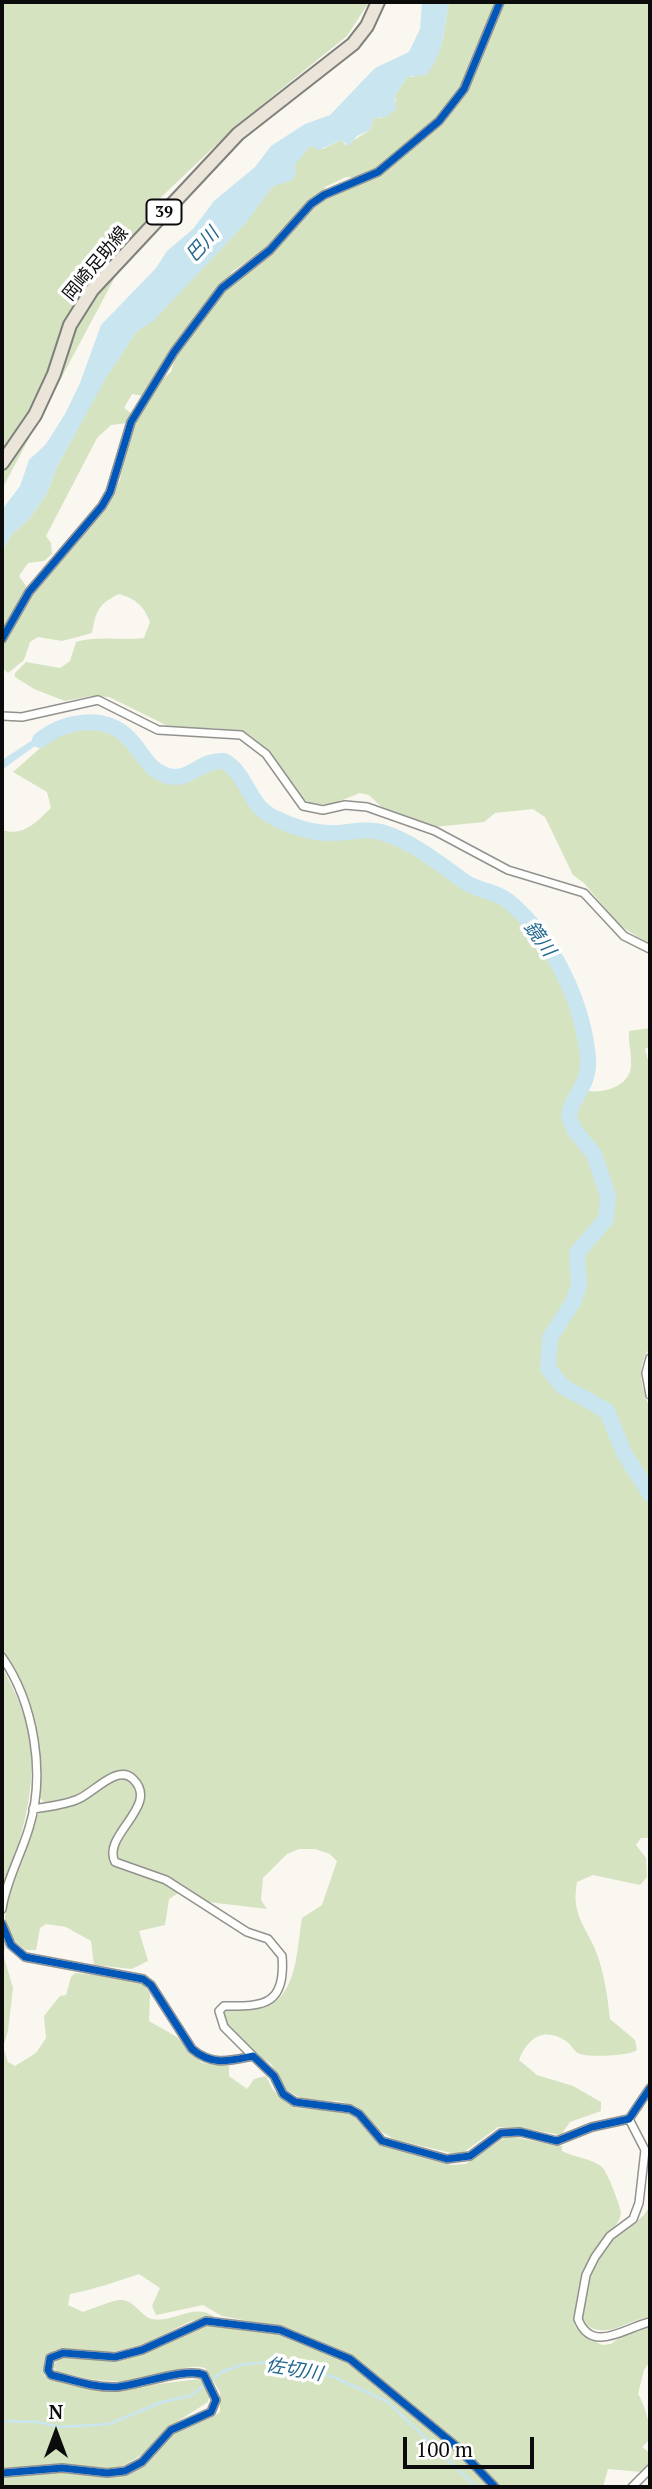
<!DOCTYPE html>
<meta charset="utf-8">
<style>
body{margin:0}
#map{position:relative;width:652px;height:2489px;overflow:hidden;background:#f9f7f0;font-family:"PT Serif",serif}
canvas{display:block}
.frame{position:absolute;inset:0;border:4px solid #0b0b0b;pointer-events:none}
.north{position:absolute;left:21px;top:2398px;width:70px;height:70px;-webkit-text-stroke:5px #fff;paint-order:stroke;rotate:0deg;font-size:19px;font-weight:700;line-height:28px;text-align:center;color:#0b0b0b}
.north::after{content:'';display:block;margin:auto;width:24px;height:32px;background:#0b0b0b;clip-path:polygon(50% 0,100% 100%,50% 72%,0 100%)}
.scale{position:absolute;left:403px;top:2437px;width:131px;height:32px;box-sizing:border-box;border:4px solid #0b0b0b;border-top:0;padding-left:9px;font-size:21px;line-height:24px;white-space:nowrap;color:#0b0b0b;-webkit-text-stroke:5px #fff;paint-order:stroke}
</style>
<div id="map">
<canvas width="652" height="2489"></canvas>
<div class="frame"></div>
<div class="north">N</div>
<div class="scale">100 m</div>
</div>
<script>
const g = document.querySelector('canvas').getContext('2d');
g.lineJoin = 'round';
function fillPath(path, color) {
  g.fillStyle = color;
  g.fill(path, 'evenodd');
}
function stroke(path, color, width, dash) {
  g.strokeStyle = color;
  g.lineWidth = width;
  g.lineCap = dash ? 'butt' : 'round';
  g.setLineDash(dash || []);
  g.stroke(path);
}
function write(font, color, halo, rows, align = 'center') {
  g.font = font + ' "PT Serif","Noto Sans JP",serif';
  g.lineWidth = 7;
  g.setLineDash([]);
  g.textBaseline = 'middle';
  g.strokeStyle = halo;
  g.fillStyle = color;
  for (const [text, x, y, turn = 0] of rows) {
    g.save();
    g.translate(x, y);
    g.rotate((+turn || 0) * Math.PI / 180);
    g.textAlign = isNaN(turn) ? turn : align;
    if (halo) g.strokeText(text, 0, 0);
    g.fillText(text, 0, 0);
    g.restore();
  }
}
const forest = new Path2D(`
 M2 2H369L347 36 238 124 154 204 2 489Z
 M449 2H497L461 87 438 118 377 169 355 178 346 177 325 187 323 193 308 203 265 249 233 271 171 350 143 396 132 394 124 408 132 414 127 423 111 425 97 438 46 536 51 543 52 554 44 561 28 563 19 576 26 586 25 591 2 632V552L11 535 29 519 47 493 58 465 105 378 137 331 157 316 237 232 272 187 286 180 298 159 310 146 323 149 341 140 346 145 370 130 374 118H381L396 100 395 96 407 77H413C449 44 441 46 449 2Z
 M504 2H650V945L618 924 584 883 573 875 545 817 533 809 495 813 484 822 434 827 385 810 369 795 360 793 332 804H311L301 797 270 751 247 733 215 728H172L109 697 91 696 65 701 34 689 15 677V673L26 662 60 668 70 661 76 642C98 635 120 641 144 638L150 622C144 606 136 599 119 594 98 604 96 611 92 633L62 641 38 637 30 642 24 660 8 673 2 668V646L32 593 108 506 120 480 126 445 134 422 159 382 171 372 176 354 224 290 313 206 385 171 442 123 465 90Z
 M82 725C103 726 122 730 134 749 138 755 141 763 146 767 156 777 168 779 180 783L206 766 223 765C249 776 239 809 274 822 297 831 321 837 346 838 359 838 369 830 383 835 391 837 437 862 444 867 451 872 457 879 465 884 480 893 499 895 512 907 551 944 599 1035 580 1089 598 1096 630 1088 631 1066 632 1054 628 1043 629 1031L650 1028V1046L645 1049 650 1068V1347C635 1371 642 1386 650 1409V1838H641L636 1845 646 1858 647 1877 640 1885 593 1875 577 1882C570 1919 590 1929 599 1960 605 1980 608 1999 610 2019L635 2040 637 2050C629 2056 586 2058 578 2053 573 2050 571 2044 566 2041 543 2026 527 2039 519 2060L537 2075 573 2086 601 2102V2111L570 2122 561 2135 521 2128 498 2127 460 2155 396 2140 378 2130 356 2106 338 2101 305 2100 286 2090 271 2064 256 2054 221 2017 223 2009C238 2007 253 2012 267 2006 298 1994 297 1945 302 1918L322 1905 337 1861 330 1854 315 1849H299L287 1854 263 1878 261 1900 267 1909 208 1902 126 1866 115 1857C118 1835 136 1819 142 1797L123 1772 76 1797 45 1803 40 1798C42 1745 33 1695 2 1651V830C24 837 36 822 51 808L47 792 13 772 63 728Z
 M2 1666C10 1684 21 1702 26 1721 41 1777 23 1838 2 1889Z
 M119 1777 130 1780C152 1816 105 1827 111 1859L120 1868 158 1879 180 1892 169 1899 165 1925 139 1931 148 1961 132 1969 94 1965 91 1941 66 1927 46 1924 40 1928 36 1950H26C15 1942 6 1935 5 1920 4 1900 30 1833 39 1813Z
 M2 1937 6 1945 3 1954 13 1988 8 2031 3 2047 8 2062 15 2066 36 2053 46 2038 44 2016 60 1996 66 1995 71 1977 75 1973 131 1979 144 1985 150 1994 149 2021 177 2037 202 2063 229 2066V2076L247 2089 254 2079 266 2076 273 2090 296 2108 346 2112 353 2115 379 2145 451 2165 466 2164 507 2136 562 2146V2151C575 2158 591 2158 602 2167 607 2171 622 2210 621 2214 618 2227 607 2234 599 2244 583 2268 574 2298 575 2326L583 2335 602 2345 611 2344 628 2331 650 2325V2361L644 2370 638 2394C643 2400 652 2429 650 2438 648 2442 645 2444 642 2447L650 2453V2465L642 2472 608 2469 603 2487H501L457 2441 343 2351 290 2329 222 2316 203 2305 156 2315 152 2306 160 2288 139 2274C115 2282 96 2289 70 2294L68 2305 83 2312C92 2309 113 2300 120 2300 134 2299 140 2316 152 2319 176 2323 193 2302 215 2317L191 2321 140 2346 113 2352 54 2350 44 2360V2375L49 2380 107 2390 200 2379 210 2394 208 2402 167 2428 143 2454 123 2466 106 2469 60 2464 2 2469Z
 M650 2204V2317C626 2319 606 2343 583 2322 580 2291 594 2252 619 2232 632 2222 644 2221 650 2204Z
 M211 2325 281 2333 342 2359 432 2429 491 2487H2V2477C27 2472 51 2472 77 2473 100 2474 116 2481 139 2469 155 2460 161 2442 176 2431 190 2421 207 2422 220 2412V2392L205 2368C185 2363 167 2376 147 2379 114 2384 89 2380 57 2372L53 2366 59 2358C87 2357 113 2365 140 2355 165 2347 185 2328 211 2325Z`);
const water = new Path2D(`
 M422 2H449C444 27 445 54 426 75L407 77 395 96 396 109 386 117 374 118 370 130 357 136 349 146 341 140 319 150 310 146 295 165 296 173 293 180 272 187 246 223 152 322 137 331 106 378 58 465 47 493 29 519 11 535 2 552V510L20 486 29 460 46 444 65 414 80 383 101 325 156 268 167 251 193 229 214 201 255 167 271 146 305 124 330 115 375 68 409 52 420 29Z
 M51 728H56L54 732 2 770V760Z`);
const stream = new Path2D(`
 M2 2421 38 2422 60 2427 109 2424 162 2402 190 2396 222 2372 244 2364 275 2362 334 2377 388 2402 476 2487`);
const river = new Path2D(`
 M40 740C67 719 109 713 133 743 144 756 150 771 168 776 189 782 201 759 224 761 249 775 247 806 275 818 293 827 316 834 336 833 352 832 368 828 384 833 413 842 440 864 465 882 478 891 496 891 508 901 552 937 583 1002 588 1058 590 1088 570 1097 569 1117L575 1131 594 1154 608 1196 606 1219 577 1253 579 1286 573 1302 550 1338 548 1368 562 1386 607 1411 624 1453 650 1494`);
const minor = new Path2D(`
 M2 639 29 592 102 506 110 492 131 422 174 352 222 288 270 250 311 204 324 195 378 172 439 121 464 89 500 2
 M2 716 22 717 98 700 158 730 241 735 266 754 303 806 323 810 345 805 367 807 435 831 508 870 584 893 624 936 650 949
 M650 1358 646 1373 650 1395
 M2 1657C34 1703 46 1774 29 1828 21 1855 6 1881 2 1909
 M33 1809C47 1807 63 1805 76 1800 92 1795 117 1763 133 1779 161 1806 101 1835 115 1862L166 1880 247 1932 268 1939 282 1956C286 2004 265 2007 224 2006L219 2011 224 2027 253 2056
 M2 1924 11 1945 25 1957 143 1979 151 1985 192 2049C212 2066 229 2061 253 2056L274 2076 283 2094 295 2102 350 2109 359 2114 382 2141 447 2159 470 2156 501 2133 520 2132 557 2141 592 2127 629 2119 650 2088
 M629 2119 645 2150 639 2203 633 2219 610 2236 595 2257 586 2275 578 2319C592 2355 626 2327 650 2322
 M2 2473 62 2468 107 2473 125 2471 142 2462 171 2430 211 2412 216 2400 204 2375C187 2367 139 2385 117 2387 94 2388 73 2380 51 2375L48 2370 50 2358 63 2353 115 2357 142 2350 206 2321 280 2330 350 2359 456 2446 495 2487
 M632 2487 650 2469`);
const primary = new Path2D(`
 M2 463 35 415 54 374 70 325 92 290 238 134 353 44 367 26 378 2`);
const cycleway = new Path2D(`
 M2 639 29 592 102 506 110 492 131 422 174 352 222 288 270 250 311 204 324 195 378 172 439 121 464 89 500 2
 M2 1924 11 1945 25 1957 143 1979 151 1985 192 2049C212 2066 229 2061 253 2056L274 2076 283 2094 295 2102 350 2109 359 2114 382 2141 447 2159 470 2156 501 2133 520 2132 557 2141 592 2127 629 2119 650 2088
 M2 2473 62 2468 107 2473 125 2471 142 2462 171 2430 211 2412 216 2400 204 2375C187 2367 139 2385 117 2387 94 2388 73 2380 51 2375L48 2370 50 2358 63 2353 115 2357 142 2350 206 2321 280 2330 350 2359 456 2446 495 2487`);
const shields = [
 [164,212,35]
];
const shieldNames = [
 ["39",164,212]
];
const streetNames = [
 ["岡崎足助線",96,264,-50]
];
const waterNames = [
 ["巴川",203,245,-48],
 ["鏡川",539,939,54],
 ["佐切川",294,2370,10]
];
fillPath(forest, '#d5e3c1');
fillPath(water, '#c9e5ef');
stroke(stream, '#c9e5ef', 2.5);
stroke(river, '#c9e5ef', 16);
stroke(minor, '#92918e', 10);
stroke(primary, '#7f7f7b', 16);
stroke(minor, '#fefefd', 7);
stroke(primary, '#eae4d9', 12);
stroke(cycleway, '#0057b8', 7);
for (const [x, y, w] of shields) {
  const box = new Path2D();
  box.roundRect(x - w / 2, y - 12.5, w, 25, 5);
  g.fillStyle = '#fff';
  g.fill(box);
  stroke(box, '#0b0b0b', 2);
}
write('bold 16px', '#0b0b0b', null, shieldNames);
write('18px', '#0b0b0b', '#fff', streetNames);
write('italic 19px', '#226790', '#fff', waterNames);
</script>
